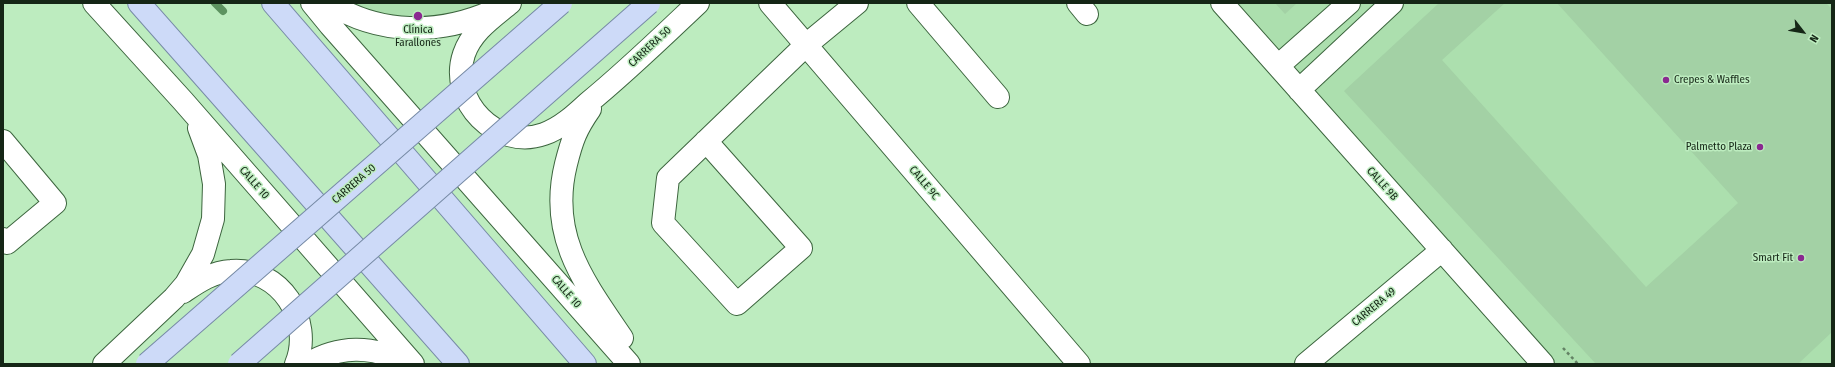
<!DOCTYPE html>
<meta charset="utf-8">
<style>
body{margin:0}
#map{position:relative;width:1835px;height:367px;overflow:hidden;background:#bdecbf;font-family:"Fira Sans Condensed",sans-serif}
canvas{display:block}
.frame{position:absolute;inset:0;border:4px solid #152616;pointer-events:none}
.north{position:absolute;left:1783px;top:12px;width:40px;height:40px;-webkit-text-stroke:3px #bdecbf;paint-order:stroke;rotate:121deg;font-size:11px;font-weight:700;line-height:16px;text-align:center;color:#152616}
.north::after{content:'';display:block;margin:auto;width:14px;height:18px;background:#152616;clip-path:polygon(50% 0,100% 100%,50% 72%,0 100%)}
</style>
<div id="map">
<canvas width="1835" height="367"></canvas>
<div class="frame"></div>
<div class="north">N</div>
</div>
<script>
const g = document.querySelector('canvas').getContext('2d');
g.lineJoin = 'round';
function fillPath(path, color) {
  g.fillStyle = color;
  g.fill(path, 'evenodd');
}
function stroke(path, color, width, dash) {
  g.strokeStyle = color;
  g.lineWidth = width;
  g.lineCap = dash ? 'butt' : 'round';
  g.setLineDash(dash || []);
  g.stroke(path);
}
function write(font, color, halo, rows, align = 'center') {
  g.font = font + ' "Fira Sans Condensed",sans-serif';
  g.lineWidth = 3;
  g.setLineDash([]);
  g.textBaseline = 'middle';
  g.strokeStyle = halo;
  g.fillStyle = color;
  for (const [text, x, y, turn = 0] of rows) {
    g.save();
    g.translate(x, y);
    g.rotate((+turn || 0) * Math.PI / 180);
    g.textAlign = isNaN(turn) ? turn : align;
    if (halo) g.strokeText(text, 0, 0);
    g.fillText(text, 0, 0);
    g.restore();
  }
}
const built = new Path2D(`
 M329 3H508L440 28Z
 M1222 3H1832V364H1543Z`);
const stream = new Path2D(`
 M215 3 223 11`);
const building = new Path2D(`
 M1275 3H1297L1285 14Z
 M1439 3H1505L1442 60 1646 287 1738 203 1557 3H1826L1832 9V332L1798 364H1596L1344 91Z`);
const path = new Path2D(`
 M1563 348 1578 364`);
const minor = new Path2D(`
 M94 3 183 101 413 364
 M312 3 330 25 629 364
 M329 3C379 35 439 35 493 11
 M510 3C492 18 472 31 464 54 448 101 497 151 544 134 561 128 575 115 588 103 626 72 662 37 698 3
 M770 3 1079 364
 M918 3 998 97
 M1078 3 1087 14
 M1222 3 1543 364
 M1278 66 1349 3
 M1299 90 1392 3
 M590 109C576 129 572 140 566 164 548 236 584 282 622 338
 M3 141 55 203 7 243 3 239
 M706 141 801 248 737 304 663 223 668 178 806 45 857 3
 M183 292C198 282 212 272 231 271 280 267 314 320 296 364
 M104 364 174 298 186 284 203 254 213 219 214 184 209 155 199 128
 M308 364C337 346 374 344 404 364
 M1306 364 1442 250`);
const major = new Path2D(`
 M139 3 458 364
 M273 3 585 364`);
const majorBridge = new Path2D(`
 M147 364 561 3
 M239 364 649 3`);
const markers = [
 [418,16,5,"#8a2890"],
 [1666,80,4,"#8a2890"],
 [1760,147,4,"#8a2890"],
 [1801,258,4,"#8a2890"]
];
const poiNames = [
 ["Clínica",418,30,"center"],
 ["Farallones",418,43,"center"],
 ["Crepes & Waffles",1674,80,"left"],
 ["Palmetto Plaza",1752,147],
 ["Smart Fit",1793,258]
];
const streetNames = [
 ["CARRERA 50",650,47,-43],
 ["CALLE 10",254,183,49],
 ["CALLE 9C",924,183,50],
 ["CARRERA 50",354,184,-41],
 ["CALLE 9B",1382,184,48],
 ["CALLE 10",566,292,49],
 ["CARRERA 49",1374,307,-40]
];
fillPath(built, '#acdfae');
stroke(stream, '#5d9360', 8);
fillPath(building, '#a3d1a5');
stroke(minor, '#3c653e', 24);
stroke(major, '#778ba6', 24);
stroke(path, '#638264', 2.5, [3, 3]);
stroke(minor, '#fff', 22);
stroke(major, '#cddaf8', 22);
stroke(majorBridge, '#778ba6', 24, []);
stroke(majorBridge, '#cddaf8', 22);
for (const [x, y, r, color] of markers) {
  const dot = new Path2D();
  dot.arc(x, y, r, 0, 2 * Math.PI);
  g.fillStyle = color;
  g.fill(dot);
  stroke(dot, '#bdecbf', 1.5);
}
write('11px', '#152616', '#bdecbf', poiNames, 'right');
write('11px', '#152616', '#bdecbf', streetNames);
</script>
